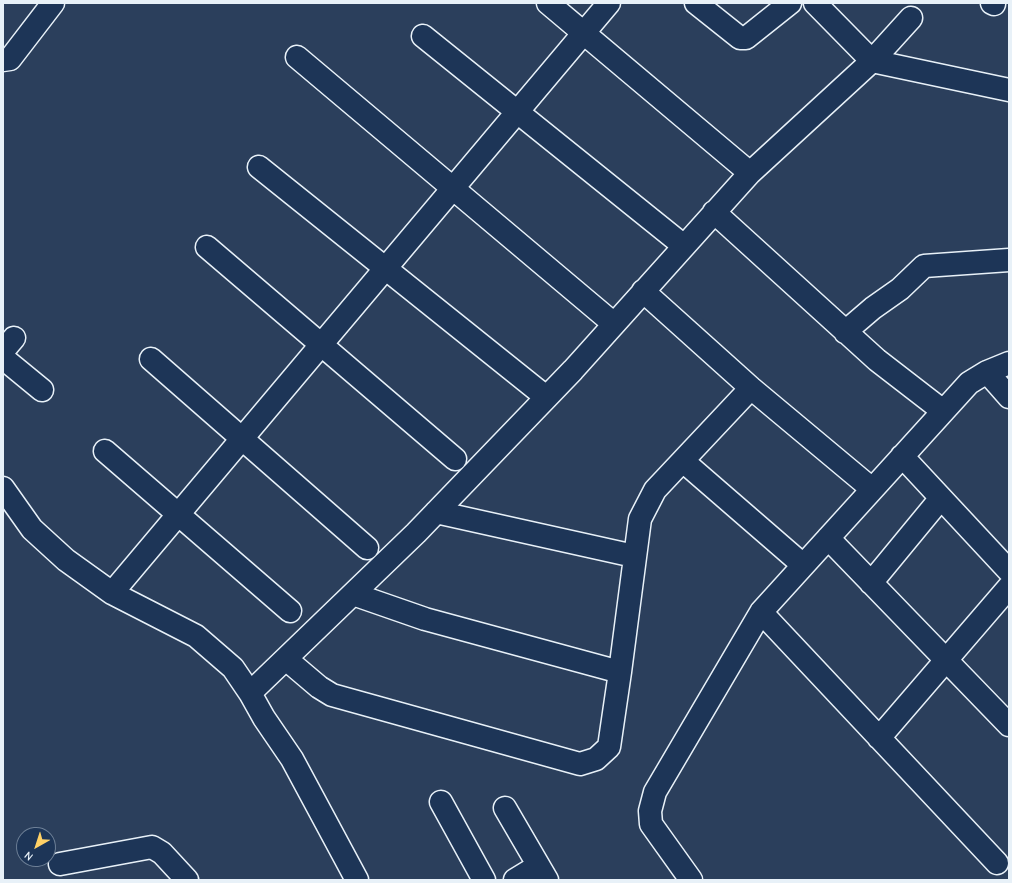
<!DOCTYPE html>
<style>
body{margin:0}
#map{position:relative;width:1012px;height:883px;overflow:hidden;background:#2b3f5c;font-family:"Comic Neue",sans-serif}
canvas{display:block}
.frame{position:absolute;inset:0;border:4px solid #e8f1f8;pointer-events:none}
.north{position:absolute;left:16px;top:827px;width:40px;height:40px;box-sizing:border-box;background:#1d3557;border:1px solid #6e8097;border-radius:50%;rotate:219deg;font-size:11px;font-weight:700;line-height:16px;text-align:center;color:#e8f1f8}
.north::after{content:'';display:block;margin:auto;width:14px;height:18px;background:#ffd166;clip-path:polygon(50% 0,100% 100%,50% 72%,0 100%)}
</style>
<div id="map">
<canvas width="1012" height="883"></canvas>
<div class="frame"></div>
<div class="north">N</div>
</div>
<script>
const g = document.querySelector('canvas').getContext('2d');
g.lineJoin = 'round';
function stroke(path, color, width, dash) {
  g.strokeStyle = color;
  g.lineWidth = width;
  g.lineCap = dash ? 'butt' : 'round';
  g.setLineDash(dash || []);
  g.stroke(path);
}
const minor = new Path2D(`
 M548 3 750 173
 M696 3 740 38H746L790 3
 M815 3 872 61 1009 90
 M992 3 994 4
 M423 36 684 246
 M297 57 614 324
 M3 60 10 59 53 3
 M259 167 546 397
 M714 212 877 360 943 411
 M207 247 455 459
 M643 291 751 388 872 489
 M845 332 873 308 900 289 924 266 1009 260
 M3 351 14 338
 M3 358 42 390
 M151 359 367 548
 M987 372 1009 397
 M105 451 290 611
 M902 456 1009 571
 M683 461 803 565
 M3 488 32 529 66 560 112 593 196 636 233 668 250 693 264 718 292 759 357 880
 M436 512 634 556
 M828 538 1009 725
 M871 583 941 498
 M112 593 609 3
 M353 594 425 619 620 672
 M761 612 997 863
 M286 659 319 687 332 695 580 764 596 759 609 747 620 672 640 519 655 490 751 388
 M250 693 416 533 573 370 750 173 872 61 911 18
 M879 738 1009 587
 M441 802 484 880
 M505 808 547 880
 M60 864 152 847 162 853 187 880
 M515 880 538 866
 M691 880 651 824 650 811 655 792 761 612 969 383 987 372 1009 363`);
stroke(minor, '#e8f1f8', 25);
stroke(minor, '#1d3557', 22);
</script>
